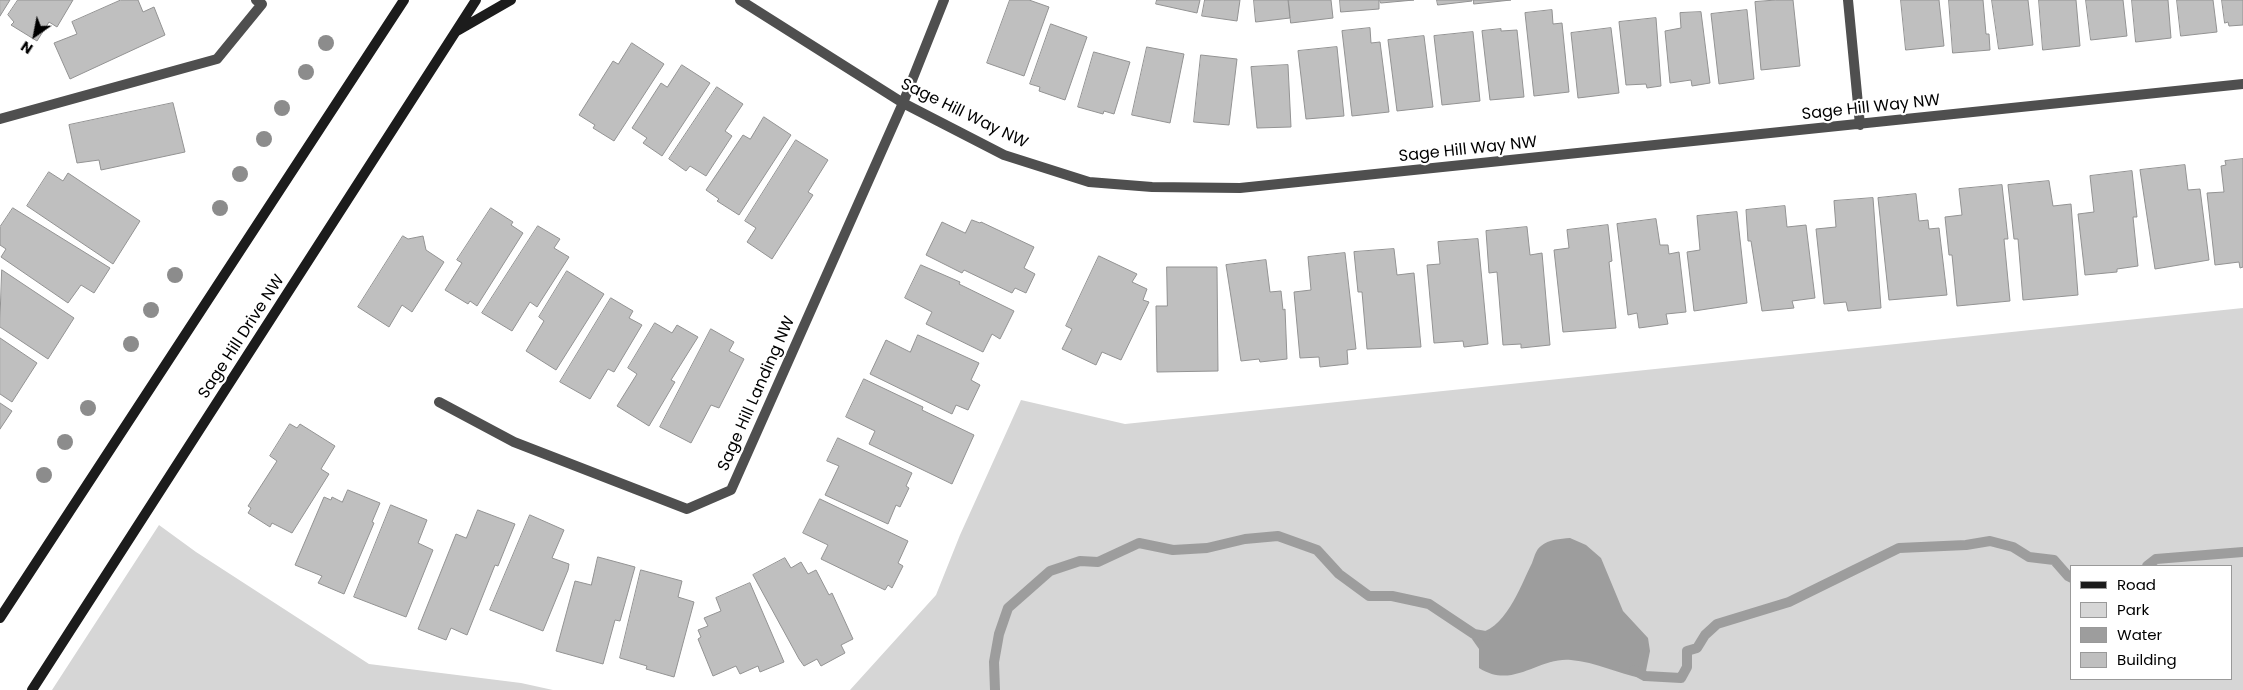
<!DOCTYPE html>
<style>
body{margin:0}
#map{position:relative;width:2243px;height:690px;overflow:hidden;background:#fff;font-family:Poppins,sans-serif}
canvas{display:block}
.legend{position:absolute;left:2070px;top:565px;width:162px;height:115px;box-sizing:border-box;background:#fff;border:1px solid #999;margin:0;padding:6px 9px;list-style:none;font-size:15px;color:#000}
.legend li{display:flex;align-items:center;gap:10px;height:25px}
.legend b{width:25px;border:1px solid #999}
.north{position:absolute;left:10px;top:10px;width:50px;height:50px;-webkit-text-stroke:4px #fff;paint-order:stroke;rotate:213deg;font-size:14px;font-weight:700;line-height:20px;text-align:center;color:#000}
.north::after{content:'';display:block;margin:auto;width:18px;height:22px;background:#000;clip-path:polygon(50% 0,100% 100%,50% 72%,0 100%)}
</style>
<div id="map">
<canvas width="2243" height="690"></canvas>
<ul class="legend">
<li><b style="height:6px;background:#1c1c1c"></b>Road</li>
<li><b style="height:14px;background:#d6d6d6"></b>Park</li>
<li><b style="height:14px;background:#9d9d9d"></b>Water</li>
<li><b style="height:14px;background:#bfbfbf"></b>Building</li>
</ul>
<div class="north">N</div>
</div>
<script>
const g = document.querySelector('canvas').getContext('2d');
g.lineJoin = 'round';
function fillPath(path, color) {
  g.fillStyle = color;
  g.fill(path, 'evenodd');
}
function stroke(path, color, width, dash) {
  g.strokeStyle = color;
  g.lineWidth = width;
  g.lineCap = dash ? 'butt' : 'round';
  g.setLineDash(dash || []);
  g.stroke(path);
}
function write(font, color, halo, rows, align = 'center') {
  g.font = font + ' Poppins,sans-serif';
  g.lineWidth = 4.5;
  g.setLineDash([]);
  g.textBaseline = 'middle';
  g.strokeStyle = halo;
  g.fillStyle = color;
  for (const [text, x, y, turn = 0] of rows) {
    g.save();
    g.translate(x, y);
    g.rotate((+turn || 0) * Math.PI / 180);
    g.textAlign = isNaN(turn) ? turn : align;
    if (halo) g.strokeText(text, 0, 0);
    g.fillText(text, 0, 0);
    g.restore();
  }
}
const green = new Path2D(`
 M2243 308V690H850L936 595 960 535 1021 400 1125 424ZM2072 566H2232V679H2072Z
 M159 525 196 552 369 664 521 683 553 690H52Z`);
const water = new Path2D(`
 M1570 538 1586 545 1601 558 1623 611 1648 638 1650 651 1645 676 1642 678C1618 674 1596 662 1571 660 1537 657 1514 690 1479 668V649L1472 639 1474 634C1505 632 1520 587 1532 563 1534 558 1536 549 1541 546 1549 539 1560 539 1570 538Z`);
const stream = new Path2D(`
 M2147 566 2156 559 2243 552
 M1634 670 1645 676 1681 678 1687 667V651L1697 648 1705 635 1717 624 1789 602 1899 548 1966 545 1990 541 2013 547 2029 557 2054 560 2068 576 2072 578
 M995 690 994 662 999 634 1008 608 1050 571 1080 561 1098 562 1139 543 1173 550 1207 548 1245 539 1278 536 1317 550 1339 574 1369 596H1392L1429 604 1474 634 1485 636`);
const building = new Path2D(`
 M0 0H10L0 16Z
 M18 0H73L57 27 49 22 37 41 11 25 14 22 8 15Z
 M121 0H138L143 12 154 7 165 35 70 79 54 43 77 34 72 22Z
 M1010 0H1029L1049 7 1024 76 987 63Z
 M1157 0H1200L1197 13 1156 4Z
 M1205 0H1240L1237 21 1202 16Z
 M1254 0H1288L1290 18 1256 22Z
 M1289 0H1331L1333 18 1291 23Z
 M1340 0H1379V9L1341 12Z
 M1380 0H1414L1381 3Z
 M1437 0H1472V1L1438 5Z
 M1474 0H1511L1474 4Z
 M1776 0H1793L1800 66 1761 70 1755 2Z
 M1901 0H1939L1944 46 1906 50Z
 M1949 0H1983L1986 34H1989L1990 50 1953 53Z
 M1992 0H2028L2033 45 1999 49Z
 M2039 0H2076L2080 46 2043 50Z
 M2086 0H2123L2127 36 2091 40Z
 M2132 0H2168L2171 38 2136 42Z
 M2177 0H2213L2217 32 2181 36Z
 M2222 0H2243V25L2229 26 2228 22 2225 23Z
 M1552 10 1553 24 1562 23 1569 92 1534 96 1525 13Z
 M1747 10 1754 79 1719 84 1711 14Z
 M1701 12 1710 83 1692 86 1691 80 1670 83 1665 31 1681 28 1680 13Z
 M1656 18 1661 86 1647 88 1646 84 1626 85 1619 22Z
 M1051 24 1087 37 1065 100 1039 91 1040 87 1030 84Z
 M1370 28 1371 43 1380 42 1389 112 1352 116 1342 31Z
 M1611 28 1619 93 1578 98 1571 33Z
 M1501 29V31L1517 30 1524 97 1490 100 1482 31Z
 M1473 32 1480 101 1442 105 1434 36Z
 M1424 36 1433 107 1397 111 1388 40Z
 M632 43 664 64 614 141 593 128 595 125 579 115 613 61 618 64Z
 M1147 47 1184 54 1170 123 1132 115Z
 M1337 47 1344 116 1306 119 1298 51Z
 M1094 52 1130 62 1114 114 1104 111 1103 114 1078 107Z
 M1201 55 1237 59 1229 125 1194 122Z
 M682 65 710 83 662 156 643 143 647 138 632 128 661 83 667 87Z
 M1288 65 1291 127 1257 128 1251 67Z
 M717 87 743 104 725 131 732 136 706 176 690 166 686 171 669 159Z
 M173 103 185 152 101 170 99 160 77 163 69 125Z
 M764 117 791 135 739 215 717 201 719 199 706 190 743 135 750 139Z
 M796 140 828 160 808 192 813 195 772 259 747 242 756 228 745 221Z
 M2243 159V267L2240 268 2239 262 2215 265 2207 193 2224 192 2221 166 2226 165 2225 161Z
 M2185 165 2188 190 2200 189 2209 260 2155 269 2140 170Z
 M2132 171 2137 217H2133L2138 266 2117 269V272L2085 275 2078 214 2094 212 2090 176Z
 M49 172 63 181 68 173 140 221 113 264 27 206Z
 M2049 181 2053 206 2071 204 2078 295 2023 300 2018 239H2014L2008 185Z
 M2002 185 2008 239H2004L2010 301 1957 306 1952 255H1949L1945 217 1962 215 1959 189Z
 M1916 194 1919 221 1928 220 1929 229 1939 228 1947 295 1889 300 1878 198Z
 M1873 198 1881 308 1848 311 1846 302 1824 304 1816 229 1836 227 1834 201Z
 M1785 206 1787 227 1806 225 1815 298 1792 301 1794 308 1762 311 1751 241H1748L1746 210Z
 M13 208 110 268 94 293 81 285 68 303 1 257 6 249 0 245V227Z
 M491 208 513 222 511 225 523 233 477 306 470 301 468 304 445 290 462 263 457 260Z
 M1737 212 1747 303 1694 311 1687 252 1700 250 1697 216Z
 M1656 219 1660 245H1668L1669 254 1679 252 1686 312 1666 314 1668 324 1639 328 1637 313 1628 315 1617 224Z
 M972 220 980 223 981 222 1034 247 1024 268 1035 274 1026 293 1015 288 1012 293 964 270 962 273 926 255 942 222 965 233Z
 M1608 225 1612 261 1609 262 1616 328 1563 332 1554 250 1569 248 1567 230Z
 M538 226 560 239 554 248 569 257 537 307 530 302 512 331 482 313Z
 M1527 227 1530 255 1542 253 1550 345 1521 348V344L1503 345 1497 272 1489 273 1486 231Z
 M403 236 408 239 423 236 426 250 444 262 412 312 402 305 389 327 358 307Z
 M1478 239 1488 344 1464 347 1463 341 1434 343 1427 265 1440 264 1438 242Z
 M1394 249 1397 275 1414 273 1421 347 1367 349 1362 292H1358L1354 252Z
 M1345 253 1356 349 1347 350 1348 364 1320 367 1319 357 1300 358 1294 292 1311 290 1308 257Z
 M1099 256 1137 274 1132 282 1147 289 1143 300 1149 302 1121 360 1102 352 1096 365 1062 349 1072 329 1066 326Z
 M1266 260 1270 292 1281 291 1283 310 1285 309 1287 359 1260 362 1259 359 1241 361 1226 265Z
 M921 265 960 282 959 284 1014 311 1000 339 992 334 983 352 926 324 932 312 905 298Z
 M1167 267H1217L1218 371 1157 372 1156 306H1167Z
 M2 270 74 318 48 359 0 327Z
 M567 271 604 294 556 370 526 351 544 321 539 317Z
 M611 298 633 311 629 318 642 325 614 372 608 369 590 399 560 382Z
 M655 323 672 333 677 325 698 337 671 380 675 382 649 426 617 406 637 374 628 368Z
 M711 329 734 342 729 351 744 359 719 408 711 405 691 443 660 427Z
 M918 335 979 363 971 380 980 385 968 410 956 405 952 414 870 374 886 340 910 352Z
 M0 338 37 363 12 402 0 394Z
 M864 379 923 407 922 410 974 435 952 484 869 444 875 431 846 417Z
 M0 403 12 411 0 429Z
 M290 424 297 428 300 424 335 446 321 469 329 474 292 533 272 523 270 527 248 513 251 508 248 506 277 461 270 456Z
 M838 438 912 473 906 486 909 488 900 507 896 505 888 524 825 495 839 466 827 461Z
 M348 490 380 503 372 522 374 523 344 594 318 583 322 576 295 565 324 497 331 500 332 497 342 502Z
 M820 499 908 541 898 563 903 566 892 588 888 585 885 590 821 559 828 545 803 533Z
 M391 505 427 520 418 543 433 550 406 617 354 597Z
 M478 510 515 524 498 566 495 565 467 635 451 628 446 640 418 629 456 534 466 538Z
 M530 515 564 530 552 558 569 564 568 570 543 631 490 610Z
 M598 557 635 567 620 621 615 620 603 664 556 651 575 581 591 585Z
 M785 558 791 568 801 562 808 574 816 570 829 595 832 593 853 639 841 645 845 653 821 666 817 659 804 666 799 659 753 575Z
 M641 570 682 581 678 597 694 602 674 677 646 669 647 666 620 658Z
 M750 583 784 662 760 672 758 666 740 674 736 666 713 676 698 639 701 637 698 630 708 626 704 618 721 611 716 598Z`);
const lane = new Path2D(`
 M0 119 217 59 262 4 256 0`);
const street = new Path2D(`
 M740 0 903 103 1004 155 1089 182 1152 187 1240 188 2243 84
 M1848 0 1860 125
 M439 402 514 442 687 509 731 490 903 103 944 0`);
const secondary = new Path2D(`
 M457 31 511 0
 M0 618 404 0
 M32 690 476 0`);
const trees = [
 [326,43],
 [306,72],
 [282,108],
 [264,139],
 [240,174],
 [220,208],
 [175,275],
 [151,310],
 [131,344],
 [88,408],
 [65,442],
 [44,475]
];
const streetNames = [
 ["Sage Hill Way NW",1871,108,-6],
 ["Sage Hill Way NW",964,114,26],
 ["Sage Hill Way NW",1468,150,-6],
 ["Sage Hill Drive NW",242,337,-57],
 ["Sage Hill Landing NW",757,394,-66]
];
fillPath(green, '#d6d6d6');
fillPath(water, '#9d9d9d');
stroke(stream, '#9d9d9d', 10);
fillPath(building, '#bfbfbf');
stroke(building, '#939393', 1);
stroke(lane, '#4f4f4f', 10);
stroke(street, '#4f4f4f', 10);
stroke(secondary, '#1c1c1c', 10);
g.fillStyle = '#8c8c8c';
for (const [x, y] of trees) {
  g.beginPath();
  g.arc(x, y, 8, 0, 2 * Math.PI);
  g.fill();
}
write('16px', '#000', '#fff', streetNames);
</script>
